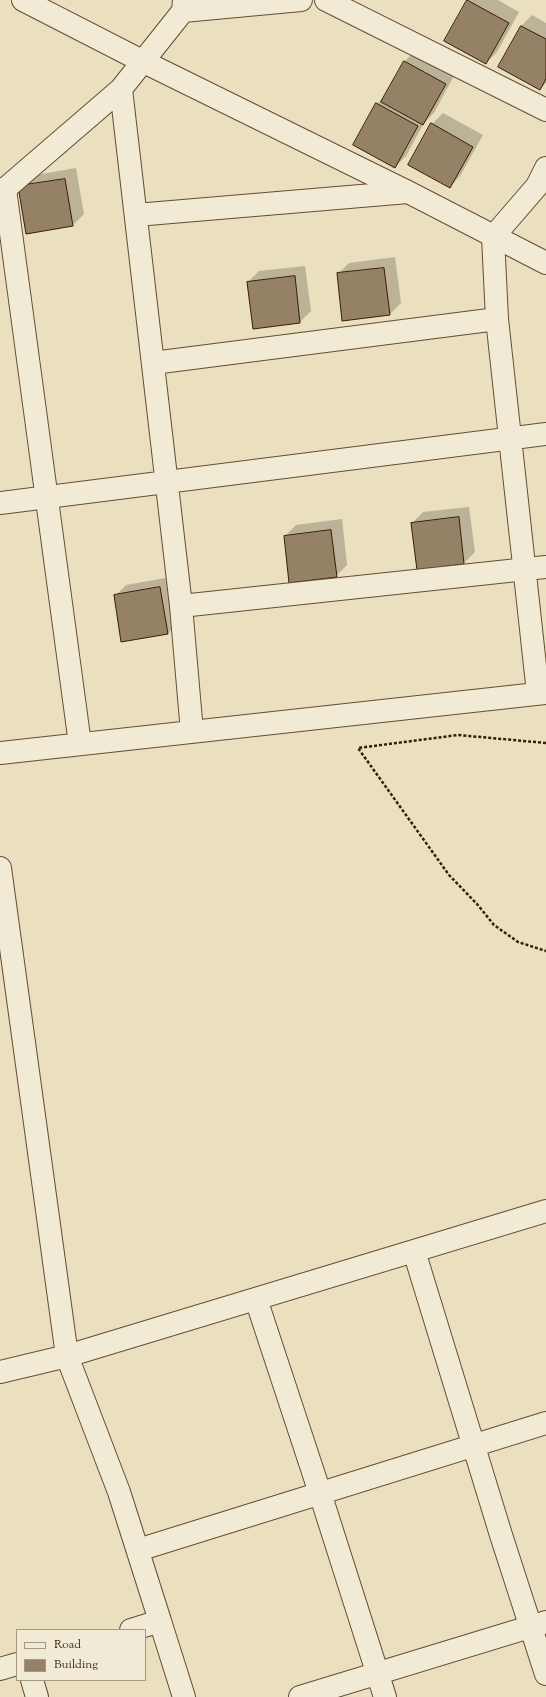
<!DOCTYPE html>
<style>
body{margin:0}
#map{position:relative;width:546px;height:1697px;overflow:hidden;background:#eadfbf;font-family:"Sorts Mill Goudy",serif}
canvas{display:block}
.legend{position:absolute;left:16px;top:1629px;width:130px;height:52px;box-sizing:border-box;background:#f1ead5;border:1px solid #a79881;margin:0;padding:5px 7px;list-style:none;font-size:12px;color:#391c04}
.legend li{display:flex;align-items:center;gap:8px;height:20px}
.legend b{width:20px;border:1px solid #a79881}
</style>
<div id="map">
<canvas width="546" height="1697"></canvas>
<ul class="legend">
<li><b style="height:5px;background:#f1ead5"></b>Road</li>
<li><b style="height:11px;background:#958165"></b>Building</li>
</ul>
</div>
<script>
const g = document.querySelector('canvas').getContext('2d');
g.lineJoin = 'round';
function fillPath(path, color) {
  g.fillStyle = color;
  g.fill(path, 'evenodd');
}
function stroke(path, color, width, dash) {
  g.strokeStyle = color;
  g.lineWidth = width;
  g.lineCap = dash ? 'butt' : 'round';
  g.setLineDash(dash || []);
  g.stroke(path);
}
const shadow = new Path2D(`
 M468 0H498L519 12 497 52 486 63 445 41Z
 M532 15 546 23V83L540 89 499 67 521 26Z
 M416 50 456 72 434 113 424 123 406 156 395 167 377 104 386 95 405 61Z
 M443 113 483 135 460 176 450 187 432 124Z
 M76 168 84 214 73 225 19 187 30 176Z
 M395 257 401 303 390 314 338 274 349 263Z
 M305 266 311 311 300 322 248 282 259 271Z
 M469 507 475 552 464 563 412 523 423 512Z
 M342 519 347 565 336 576 285 536 296 525Z
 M171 577 179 622 168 633 122 641 115 596 126 585Z`);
const building = new Path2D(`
 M467 0 509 23 486 64 444 41Z
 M521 26 546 39V79L540 90 498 67Z
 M404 61 446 84 423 125 381 102Z
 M376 103 418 126 395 168 353 145Z
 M431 123 473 147 450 188 408 165Z
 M65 179 73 226 26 234 18 186Z
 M384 268 390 315 342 321 337 273Z
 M295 276 300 323 253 329 247 282Z
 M459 517 464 564 417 570 411 523Z
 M331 530 337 577 289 583 284 536Z
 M160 587 168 634 121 642 114 595Z`);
const path = new Path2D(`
 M546 743 458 735 358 748 449 875 477 904 494 925 518 942 546 951`);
const street = new Path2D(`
 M23 0 142 61 408 192 546 263
 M326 0 546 110
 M183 11 301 0
 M121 89 183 11 184 0
 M0 189H5L121 89 181 606 546 567
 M5 189 80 744
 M136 215 408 192
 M153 363 497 319
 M0 503 546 434
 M181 606 192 732
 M538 693 497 319 493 237 537 186 546 168
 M0 753 546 693
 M0 868 67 1356 119 1492 160 1621 131 1630
 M414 1251 501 1535 546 1674
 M256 1299 320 1493 385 1697
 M0 1372 67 1356 546 1211
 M138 1550 546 1423
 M160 1621 184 1697
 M0 1669 17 1664
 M32 1680 37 1697
 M300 1697 546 1622`);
fillPath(shadow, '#0003');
fillPath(building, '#958165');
stroke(building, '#391c04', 1);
stroke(street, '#654d33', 24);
stroke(path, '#391c04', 2.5, [3, 2]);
stroke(street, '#f1ead5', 22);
</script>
